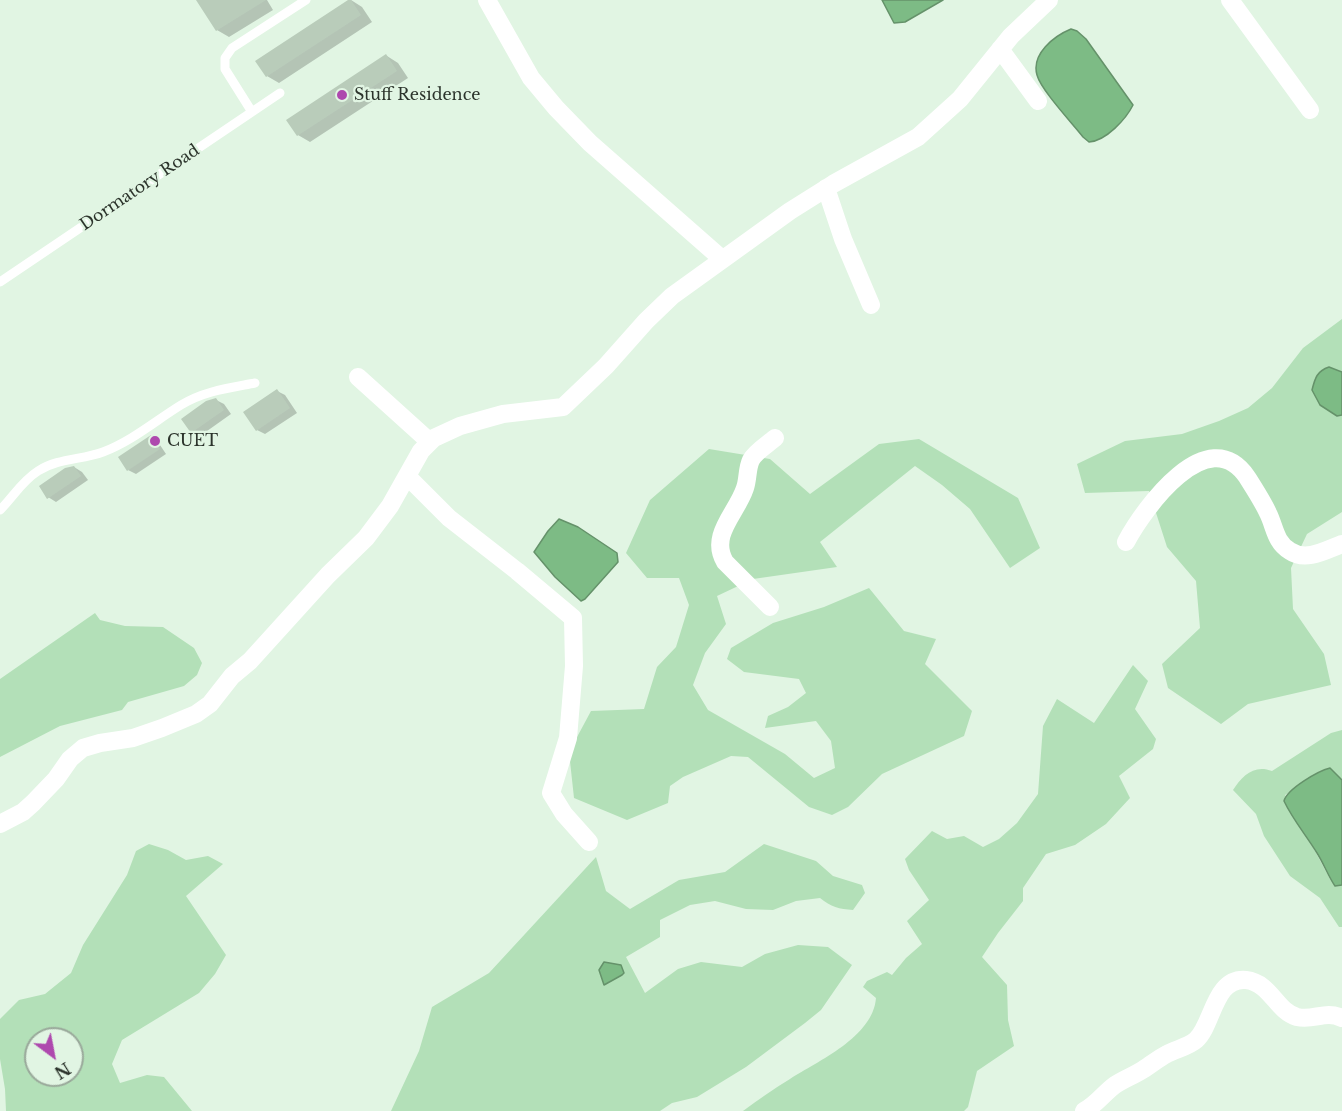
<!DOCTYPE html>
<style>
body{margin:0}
#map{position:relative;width:1342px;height:1111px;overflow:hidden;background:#e1f5e3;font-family:"Libre Baskerville",serif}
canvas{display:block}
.north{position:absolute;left:24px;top:1027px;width:60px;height:60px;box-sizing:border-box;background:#e1f5e3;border:2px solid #99a89a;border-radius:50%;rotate:148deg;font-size:16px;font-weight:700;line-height:24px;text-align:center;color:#2c342c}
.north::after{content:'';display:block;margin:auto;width:21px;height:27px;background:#ae49ae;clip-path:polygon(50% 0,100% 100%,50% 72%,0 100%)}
</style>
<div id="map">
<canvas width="1342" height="1111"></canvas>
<div class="north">N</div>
</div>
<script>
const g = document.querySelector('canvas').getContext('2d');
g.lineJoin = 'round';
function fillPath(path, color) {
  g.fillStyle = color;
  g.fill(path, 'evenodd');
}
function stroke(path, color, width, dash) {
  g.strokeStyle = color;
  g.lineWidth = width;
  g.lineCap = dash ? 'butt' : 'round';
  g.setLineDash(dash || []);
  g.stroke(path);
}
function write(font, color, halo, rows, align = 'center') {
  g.font = font + ' "Libre Baskerville",serif';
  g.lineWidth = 4.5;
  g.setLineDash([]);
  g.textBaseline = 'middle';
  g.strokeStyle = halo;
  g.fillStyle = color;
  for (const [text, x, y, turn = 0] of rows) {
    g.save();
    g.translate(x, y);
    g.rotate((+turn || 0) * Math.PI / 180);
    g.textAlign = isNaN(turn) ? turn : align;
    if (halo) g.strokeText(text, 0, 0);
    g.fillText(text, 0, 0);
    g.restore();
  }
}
const green = new Path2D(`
 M1342 319V512L1307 534 1291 568 1293 609 1324 654 1331 685 1248 704 1221 724 1168 688 1162 664 1200 628 1196 581 1167 547 1149 491 1085 493 1077 464 1125 441 1182 434 1219 421 1248 408 1272 388 1303 348Z
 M919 439 1018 498 1040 548 1010 568 970 509 942 485 915 466 820 542 837 567 753 579 717 596 726 624 705 653 693 685 708 710 785 754 814 778 835 768 831 741 816 721 765 728 768 716 788 707 806 693 799 679 744 672 727 659 731 648 773 623 824 607 869 588 904 631 936 639 925 664 972 711 964 736 882 774 848 807 832 815 809 807 748 757 731 756 683 777 670 786 668 803 627 820 574 798 569 752 591 711 644 709 657 667 676 647 689 605 679 578H647L626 553 650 500 709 449 770 459 810 494 879 444Z
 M95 613 100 620 125 626 163 627 194 648 202 663 197 675 184 686 128 702 122 710 60 726 0 757V679Z
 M1133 665 1148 681 1135 709 1156 739 1153 749 1119 776 1130 798 1106 824 1075 845 1046 854 1023 888V901L998 933 982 957 1007 985 1008 1020 1014 1046 977 1071 968 1107 964 1111H743C758 1100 773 1089 790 1079 818 1061 873 1037 876 998L863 987 867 981 887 972 892 975 906 958 922 944 907 921 929 900 909 870 905 859 932 831 947 839 964 836 983 847 999 839 1017 823 1038 794 1043 726 1057 699 1094 723Z
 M1342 730V780L1330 768 1323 770 1285 795 1330 879 1339 886 1342 885V927H1339L1320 898 1290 876 1264 836 1256 814 1233 790C1242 776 1254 764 1272 771L1331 733Z
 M149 844 168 850 186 860 208 856 223 864 186 896 226 955 215 974 199 993 122 1040 112 1064 120 1083 147 1075 164 1077 192 1111H6L5 1089 0 1059V1019L19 1000 45 994 71 973 83 945 127 875 136 851ZM36 1039H72V1075H36Z
 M764 844 816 861 833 876 862 885 865 893 853 910C839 909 831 907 820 898L796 901 773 910 746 909 715 901 690 905 660 920V937L626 957 645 993 678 969 701 962 742 967 765 954 798 945 828 947 852 965 821 1010 805 1023 746 1067 697 1097 672 1103 660 1111H391L419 1051 432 1007 489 973 596 857 606 891 630 909 679 880 725 872Z`);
const water = new Path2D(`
 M882 0H943L905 22 894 23Z
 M1071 29 1077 31 1086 39 1133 105C1126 119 1106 141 1089 142L1083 137C1072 123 1041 90 1037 75 1031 54 1054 36 1071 29Z
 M1329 367 1342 372V415L1337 416 1320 405 1312 390C1315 378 1317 371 1329 367Z
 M559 519 578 527 617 553 618 562 585 599 581 601 555 577 534 552 548 531Z
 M1330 768 1342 780V885L1335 886C1328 876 1324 864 1317 853 1306 835 1293 820 1284 801 1287 789 1318 771 1330 768Z
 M604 962 621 965 624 973 622 975 604 985 599 970Z`);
const shadow = new Path2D(`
 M198 0H267L273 10 229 37 217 30Z
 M351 0 362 7 372 22 279 83 267 76Z
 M387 56 398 63 408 78 310 142 298 135 289 120Z
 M277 391 285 395 297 413 265 434 257 430Z
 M216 400 224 404 231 414 200 436 192 432Z
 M151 437 158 442 166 454 136 474 128 470Z
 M74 467 82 472 88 480 56 502 48 497Z`);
const building = new Path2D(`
 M196 0H266L216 31Z
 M348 0H351L361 15 266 77 255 61Z
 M386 54 397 71 297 136 286 120Z
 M277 389 290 408 256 431 243 412Z
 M216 398 224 410 191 433 181 419 206 401Z
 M151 435 160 449 127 471 118 457Z
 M74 466 81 476 47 499 39 486 65 468Z`);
const service = new Path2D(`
 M252 112 225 69V58L232 48 306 0
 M0 282 280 93
 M0 510C13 497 22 481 38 471 58 458 82 460 103 452 132 441 155 421 181 405 204 391 229 388 255 383`);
const minor = new Path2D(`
 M487 0 531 78 556 108 590 143 722 259
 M1230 0 1310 110
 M1000 49 1038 101
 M826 188 843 239 871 305
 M358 377 430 442
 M408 477 449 518 517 571 573 618 574 666 568 738 551 793 564 814 589 842
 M1126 542C1144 508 1208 420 1247 477 1254 488 1263 502 1268 513 1275 527 1275 542 1290 551 1306 562 1326 550 1342 544
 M770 607 725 562C709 535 737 513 745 488 748 480 747 468 751 460 755 452 768 444 775 438
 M0 824 23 812 33 803 56 779 70 759 83 748 100 743 133 738 162 728 196 714 210 704 232 676 250 661 328 575 366 538 390 506 421 451 434 438 460 426 503 414 563 407 606 366 646 321 672 296 790 211 833 184 918 137 960 99 1011 36 1049 0
 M1084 1111C1097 1104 1104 1093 1115 1085 1124 1079 1135 1075 1144 1069 1152 1064 1159 1058 1167 1054 1176 1049 1188 1047 1196 1040 1213 1025 1214 977 1246 980 1271 983 1276 1011 1297 1017 1314 1021 1325 1010 1342 1018`);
const markers = [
 [342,95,6,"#ae49ae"],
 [155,441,6,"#ae49ae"]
];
const poiNames = [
 ["Stuff Residence",354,95],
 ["CUET",167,441]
];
const streetNames = [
 ["Dormatory Road",140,188,-34]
];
fillPath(green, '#b3e0b8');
fillPath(water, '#7dbb85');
stroke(water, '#65926a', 1.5);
fillPath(shadow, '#0003');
fillPath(building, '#b9ccba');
stroke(service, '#fff', 9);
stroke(minor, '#fff', 18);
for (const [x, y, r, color] of markers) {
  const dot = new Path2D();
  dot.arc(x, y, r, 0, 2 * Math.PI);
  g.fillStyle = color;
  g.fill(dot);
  stroke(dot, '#e1f5e3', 2);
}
write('16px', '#2c342c', '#e1f5e3', poiNames, 'left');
write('16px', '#2c342c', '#e1f5e3', streetNames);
</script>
